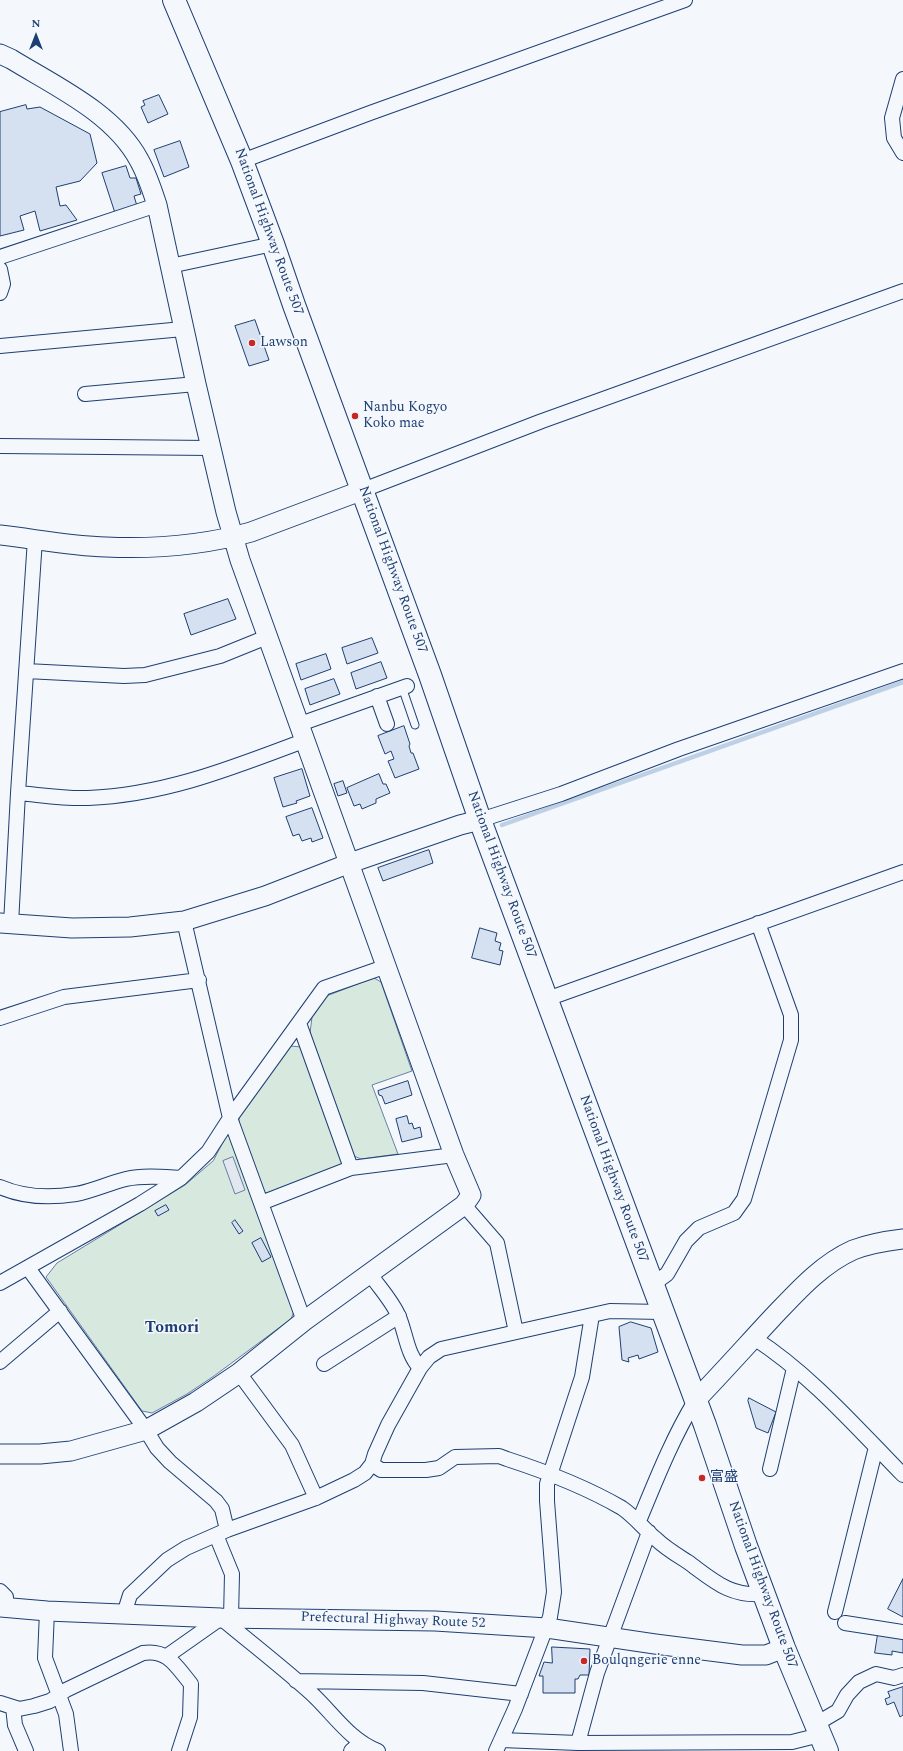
<!DOCTYPE html>
<meta charset="utf-8">
<style>
body{margin:0}
#map{position:relative;width:903px;height:1751px;overflow:hidden;background:#f4f7fb;font-family:Spectral,serif}
canvas{display:block}
.north{position:absolute;left:16px;top:16px;width:40px;height:40px;-webkit-text-stroke:3px #f4f7fb;paint-order:stroke;rotate:0deg;font-size:11px;font-weight:700;line-height:16px;text-align:center;color:#1d3f73}
.north::after{content:'';display:block;margin:auto;width:14px;height:18px;background:#1d3f73;clip-path:polygon(50% 0,100% 100%,50% 72%,0 100%)}
</style>
<div id="map">
<canvas width="903" height="1751"></canvas>
<div class="north">N</div>
</div>
<script>
const g = document.querySelector('canvas').getContext('2d');
g.lineJoin = 'round';
function fillPath(path, color) {
  g.fillStyle = color;
  g.fill(path, 'evenodd');
}
function stroke(path, color, width, dash) {
  g.strokeStyle = color;
  g.lineWidth = width;
  g.lineCap = dash ? 'butt' : 'round';
  g.setLineDash(dash || []);
  g.stroke(path);
}
function write(font, color, halo, rows, align = 'center') {
  g.font = font + ' Spectral,"Noto Sans JP",serif';
  g.lineWidth = 3;
  g.setLineDash([]);
  g.textBaseline = 'middle';
  g.strokeStyle = halo;
  g.fillStyle = color;
  for (const [text, x, y, turn = 0] of rows) {
    g.save();
    g.translate(x, y);
    g.rotate((+turn || 0) * Math.PI / 180);
    g.textAlign = isNaN(turn) ? turn : align;
    if (halo) g.strokeText(text, 0, 0);
    g.fillText(text, 0, 0);
    g.restore();
  }
}
const green = new Path2D(`
 M374 978 381 982 412 1071 372 1085 398 1154 361 1159 354 1156 310 1033 312 1017 327 996Z
 M290 1046 302 1047 343 1162 341 1167 269 1194 263 1192 239 1127V1117Z
 M228 1133 294 1311 291 1319 214 1376 187 1394 152 1413 142 1411 46 1277 57 1263 185 1185 213 1161Z`);
const parking = new Path2D(`
 M233 1157 245 1190 235 1194 223 1161Z`);
const stream = new Path2D(`
 M502 825 903 682`);
const building = new Path2D(`
 M159 95 168 114 148 123 141 107 145 105 143 101Z
 M26 105 27 109 40 107 90 134 97 163 80 181 56 187 60 206 66 205 77 220 40 231 35 211 20 216 24 230 0 236V112Z
 M180 141 189 167 164 177 154 150Z
 M126 166 130 178H136L141 194 134 196 137 206 115 213 102 173Z
 M255 320 269 360 249 366 235 326Z
 M228 599 236 619 191 635 184 614Z
 M372 638 378 653 347 664 342 648Z
 M326 654 331 669 301 680 296 664Z
 M381 662 387 678 356 689 351 673Z
 M334 679 340 694 310 705 305 689Z
 M404 726 410 744 409 746 411 753H413L419 769 395 778 388 761 394 759 391 751 385 754 378 736Z
 M302 769 310 796 296 801 297 803 283 807 274 778Z
 M379 774 383 784H386L390 793 376 799V803L362 809 360 804 354 806 347 788Z
 M343 781 347 793 338 796 334 784Z
 M312 808 323 838 312 842 311 838 302 841 299 834 293 836 286 817Z
 M429 850 433 863 383 881 378 868Z
 M480 928 497 933 495 941 501 943 499 950 503 951 500 965 472 958Z
 M408 1081 412 1095 385 1104 382 1096 379 1095 378 1091Z
 M407 1116 409 1124 412 1123 414 1129 420 1127 422 1137 402 1142 396 1119Z
 M166 1205 169 1210 158 1216 155 1211Z
 M235 1220 243 1231 239 1234 232 1223Z
 M261 1238 271 1257 262 1262 252 1243Z
 M631 1322 651 1328 658 1352 639 1359 638 1355 628 1358 629 1362 622 1360 619 1327Z
 M749 1398 776 1412 768 1433 756 1428 748 1401Z
 M903 1579V1617L888 1609Z
 M878 1634 903 1637V1653L892 1651V1655L875 1653Z
 M552 1647 590 1649 589 1675H580L578 1679H575V1693H543V1676H539L544 1662 552 1663Z
 M903 1687V1715L900 1717 894 1702 887 1705 885 1699 890 1697 888 1692Z`);
const lane = new Path2D(`
 M402 687 415 725`);
const street = new Path2D(`
 M903 79 892 118 894 138 903 153
 M242 161 370 113 685 0
 M0 257 157 205
 M170 266 273 244
 M0 269 3 284 0 293
 M0 346 183 329
 M85 394 196 384
 M0 446 211 448
 M363 490 542 421 903 291
 M26 671 124 676 145 675 220 656 267 637
 M377 696 387 724
 M300 724 407 686
 M18 793C41 795 65 799 88 798 166 795 234 767 306 740
 M480 820 561 794 679 749 903 671
 M184 921 230 1118 304 1321
 M11 924 18 793 35 539
 M547 999 903 872
 M0 1018 64 997 199 980
 M299 1023 351 1168
 M0 1187C23 1197 51 1198 76 1194 93 1191 109 1183 126 1179 144 1175 163 1177 181 1178
 M261 1203 351 1168 454 1155
 M464 1205 497 1243 516 1332
 M28 1268 146 1430 157 1448 170 1462 216 1501 222 1509 227 1530
 M370 1274C379 1287 393 1302 399 1317 406 1334 407 1354 420 1368
 M0 1283 140 1204 181 1178 208 1152 230 1118 324 988 387 966
 M652 1285 667 1274 686 1241 699 1228 734 1213 744 1199 791 1040V1015L758 923
 M754 1338C810 1374 856 1427 903 1475
 M0 1362 60 1311
 M324 1364 399 1316
 M239 1373 292 1445 316 1498
 M372 1464 381 1470H426L439 1468 455 1457 499 1456 507 1459C547 1472 586 1487 622 1508 635 1517 644 1529 656 1539 665 1548 677 1555 688 1562 714 1581 730 1597 764 1594
 M770 1469 794 1368
 M639 1521C656 1480 672 1439 695 1401
 M216 1535 232 1574 231 1618
 M0 1591 6 1597 5 1607
 M47 1611 45 1658 66 1714 71 1751
 M835 1612 876 1447
 M124 1614 130 1595 167 1560 186 1548 227 1530 316 1498 354 1480 365 1473 372 1464 375 1454 388 1425 420 1368 429 1357 441 1349 610 1311 662 1312
 M845 1623 903 1632
 M167 1656 221 1618C251 1643 282 1667 311 1693 333 1713 349 1740 378 1751
 M296 1681 423 1683 521 1694
 M0 1703 19 1709 34 1706 50 1701 66 1690 143 1653C168 1649 176 1666 191 1684L190 1717 179 1751
 M13 1707 15 1725 26 1751
 M816 1724 838 1711 847 1695 859 1682 876 1674 894 1678 903 1675
 M501 1740 578 1743 792 1742 820 1735
 M578 1743 597 1673 649 1532
 M351 1751 361 1742
 M496 1751 515 1709 550 1617 554 1592 547 1501V1484L582 1377 592 1315`);
const secondary = new Path2D(`
 M0 54 11 59C55 86 114 113 139 160 147 174 152 190 157 205L196 384 226 512 240 560 454 1155 471 1195 464 1205 304 1321 239 1373 196 1402 146 1430 71 1451 40 1454H0
 M0 535C35 539 71 546 106 547 154 549 205 545 251 532L363 490
 M0 923 72 928 130 927 184 921 265 896 350 863 460 825 480 820
 M695 1401C721 1374 746 1346 772 1318 796 1293 820 1265 853 1250 869 1244 886 1241 903 1239
 M0 1607 47 1611 221 1618 435 1621 547 1628 655 1644 742 1655H766L784 1648`);
const highway = new Path2D(`
 M174 0 242 161 273 244 294 305 430 675 480 820 705 1425 746 1546 784 1648 827 1751`);
const markers = [
 [252,343,4,"#c62828"],
 [355,416,4,"#c62828"],
 [702,1478,4,"#c62828"],
 [584,1661,4,"#c62828"]
];
const streetNames = [
 ["National Highway Route 507",268,232,70],
 ["National Highway Route 507",392,570,70],
 ["National Highway Route 507",501,875,70],
 ["National Highway Route 507",613,1179,70],
 ["National Highway Route 507",762,1585,70],
 ["Prefectural Highway Route 52",393,1621,2]
];
const poiNames = [
 ["Lawson",260,343],
 ["Nanbu Kogyo",363,408],
 ["Koko mae",363,424],
 ["富盛",710,1478],
 ["Boulqngerie enne",592,1661]
];
const quarterNames = [
 ["Tomori",172,1329]
];
fillPath(green, '#d7e8df');
stroke(green, '#687fa3', 1);
fillPath(parking, '#e3e8f0');
stroke(parking, '#687fa3', 1);
stroke(stream, '#bed0e5', 4.5);
fillPath(building, '#d5e0f0');
stroke(building, '#1d3f73', 1);
stroke(lane, '#1d3f73', 9);
stroke(street, '#1d3f73', 16);
stroke(secondary, '#1d3f73', 21);
stroke(highway, '#1d3f73', 24);
stroke(lane, '#f4f7fb', 7);
stroke(street, '#f4f7fb', 14);
stroke(secondary, '#f4f7fb', 19);
stroke(highway, '#f4f7fb', 22);
for (const [x, y, r, color] of markers) {
  const dot = new Path2D();
  dot.arc(x, y, r, 0, 2 * Math.PI);
  g.fillStyle = color;
  g.fill(dot);
  stroke(dot, '#f4f7fb', 1.5);
}
write('14px', '#1d3f73', '#f4f7fb', streetNames);
write('14px', '#1d3f73', '#f4f7fb', poiNames, 'left');
write('bold 16px', '#1d3f73', '#f4f7fb', quarterNames);
</script>
